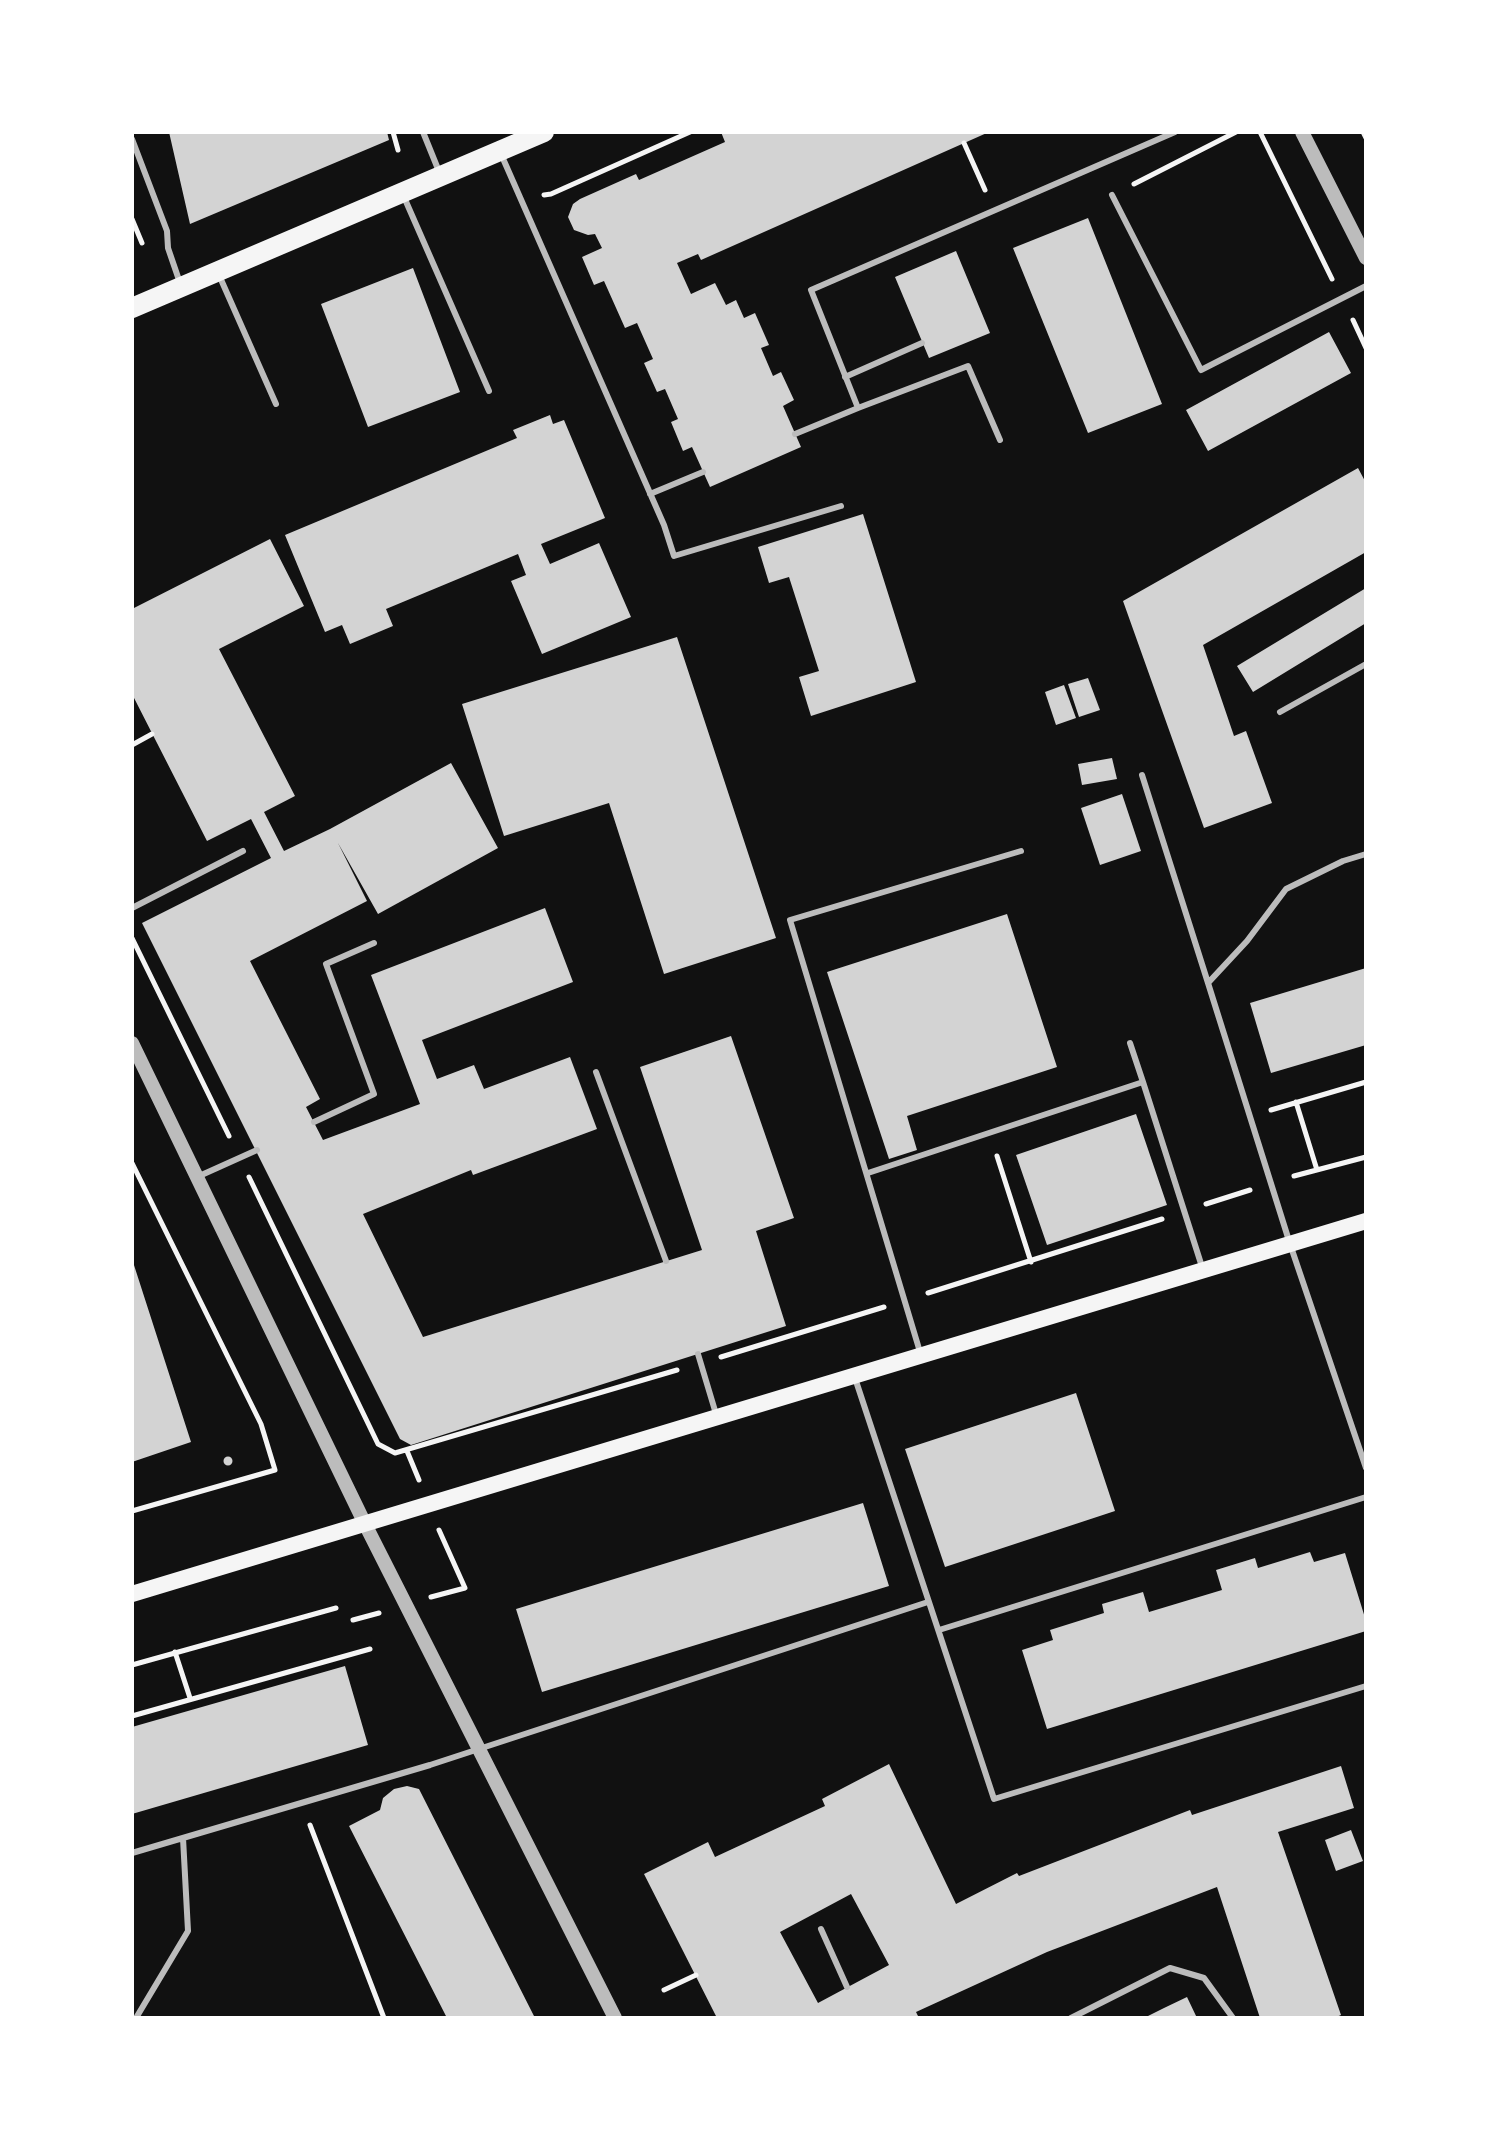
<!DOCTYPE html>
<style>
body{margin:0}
#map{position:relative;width:1498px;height:2150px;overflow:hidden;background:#111;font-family:"Open Sans",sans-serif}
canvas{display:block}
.frame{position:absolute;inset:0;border:134px solid #fff;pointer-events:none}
</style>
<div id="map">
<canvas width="1498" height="2150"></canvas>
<div class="frame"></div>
</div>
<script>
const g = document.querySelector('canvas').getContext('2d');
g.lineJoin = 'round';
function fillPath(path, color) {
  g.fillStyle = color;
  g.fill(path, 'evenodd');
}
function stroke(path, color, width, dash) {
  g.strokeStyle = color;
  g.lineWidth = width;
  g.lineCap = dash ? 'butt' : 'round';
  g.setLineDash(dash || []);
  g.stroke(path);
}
const building = new Path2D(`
 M169 132H387L389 140 190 224Z
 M721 132H989L701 260 698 254 677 263 691 294 715 283 726 305 736 300 744 318 755 313 769 345 761 348 773 376 781 372 794 400 783 406 801 447 710 487 692 447 683 451 671 422 678 419 665 389 657 392 644 363 653 359 637 323 625 328 604 281 594 285 582 257 602 248 595 234 588 235 574 230 568 217 573 204 580 199 636 174 639 180 725 142Z
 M1088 218 1162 404 1088 433 1013 248Z
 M956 251 990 333 929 358 895 277Z
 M413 268 460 392 368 427 321 304Z
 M1329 332 1351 373 1208 451 1186 410Z
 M550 415 553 424 564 420 605 518 541 544 550 564 599 543 631 617 542 654 511 581 526 575 518 554 386 609 393 626 350 644 342 625 325 632 285 535 517 438 513 430Z
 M1358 468 1366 483V552L1203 645 1234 736 1246 731 1272 803 1204 828 1123 601Z
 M863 514 916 682 811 716 799 677 819 671 789 577 769 583 758 547Z
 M270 539 304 606 219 649 295 796 264 812 284 851 330 829 451 763 498 848 378 914 338 843 367 901 250 961 320 1099 306 1107 323 1140 420 1104 371 975 545 908 573 982 422 1040 437 1079 474 1065 484 1089 570 1057 597 1129 473 1175 471 1170 363 1214 423 1337 702 1250 640 1067 731 1036 794 1218 756 1231 786 1326 411 1445 400 1439 142 923 271 858 251 819 207 841 132 694V609Z
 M1366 588V623L1253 692 1237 666Z
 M677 637 776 938 664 974 609 803 504 836 462 704Z
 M1088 678 1100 710 1079 717 1068 684Z
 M1064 685 1076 718 1056 725 1045 692Z
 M1112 758 1117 779 1082 785 1078 764Z
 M1122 794 1141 851 1100 865 1081 808Z
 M1007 914 1057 1067 907 1116 917 1150 889 1159 827 972Z
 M1366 968V1045L1271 1073 1250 1003Z
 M1136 1114 1167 1205 1047 1245 1016 1155Z
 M133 1262 191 1442 132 1462V1263Z
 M1076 1393 1115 1511 945 1567 905 1449Z
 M223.5 1461a4.5 4.5 0 1 1 9 0a4.5 4.5 0 1 1-9 0Z
 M863 1503 889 1586 542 1692 516 1609Z
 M1310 1552 1314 1562 1345 1553 1366 1621V1631L1047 1729 1022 1650 1053 1640 1050 1630 1104 1613 1102 1604 1143 1592 1149 1612 1222 1590 1216 1570 1255 1558 1258 1568Z
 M345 1666 368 1745 132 1814V1727Z
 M889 1764 956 1904 1017 1873 1019 1876 1190 1810 1192 1815 1341 1766 1354 1808 1278 1832 1341 2015 1334 2018H1260L1217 1887 1047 1952 916 2012 919 2018H717L644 1874 708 1842 715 1857 825 1806 822 1799ZM851 1894 889 1965 818 2003 780 1932Z
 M407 1786 419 1789 535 2018H447L349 1826 380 1810 383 1798 394 1789Z
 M1351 1830 1363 1861 1336 1871 1325 1840Z
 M1187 1997 1197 2018H1144L1164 2008Z`);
const path = new Path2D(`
 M393 132 398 150
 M1260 132 1332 279
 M1363 132 1366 138
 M964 143 985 190
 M1134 184 1236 132
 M544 195 551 194 690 132
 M132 219 142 243
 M1353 320 1366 348
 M132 745 152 734
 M132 938 229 1136
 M1296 1102 1317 1170
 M1271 1110 1366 1082
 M997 1156 1031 1262
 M132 1163 261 1424 275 1470 132 1511
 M1294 1176 1366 1157
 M249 1177 378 1444 395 1453 677 1370
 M1206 1204 1250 1190
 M928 1293 1162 1219
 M721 1357 884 1307
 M407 1451 419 1480
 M431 1597 465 1588 439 1530
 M353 1620 379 1613
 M175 1652 190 1698
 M132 1665 336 1608
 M132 1716 370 1649
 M310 1825 384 2018
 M664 1990 696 1975`);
const service = new Path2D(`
 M423 132 440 174
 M132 139 167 231 168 248 180 283
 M501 154 664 525 674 556 841 506
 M1112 195 1201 370 1366 286
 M404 197 489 391
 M219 275 276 404
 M845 377 922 343
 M858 408 968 366 1000 440
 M795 434 858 408 811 290 1175 132
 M650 494 703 472
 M1280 712 1366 664
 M1142 775 1208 983
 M1366 854 1343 861 1286 889 1247 941 1208 983 1290 1244 1366 1468
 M132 908 243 851
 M1130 1043 1143 1082
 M596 1072 666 1261
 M314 1122 374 1094 326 964 374 943
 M868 1173 1143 1082 1203 1270
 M197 1177 257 1150
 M920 1352 790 920 1021 851
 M698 1354 716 1414
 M855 1378 994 1799 1366 1686
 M939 1630 1366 1497
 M132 1853 430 1765 928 1602
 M821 1929 847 1987
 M136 2018 188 1931 183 1838
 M1071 2018 1170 1968 1204 1978 1233 2018`);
const tertiary = new Path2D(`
 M1302 132 1366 258
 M132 1043 365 1524 615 2018`);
const secondary = new Path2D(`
 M132 1594 1366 1221`);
const primary = new Path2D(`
 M132 308 544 132`);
fillPath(building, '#d3d3d3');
stroke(path, '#f5f5f5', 5);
stroke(service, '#bcbcbc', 6);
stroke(tertiary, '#bcbcbc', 14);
stroke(secondary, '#f5f5f5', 16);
stroke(primary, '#f5f5f5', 20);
</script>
